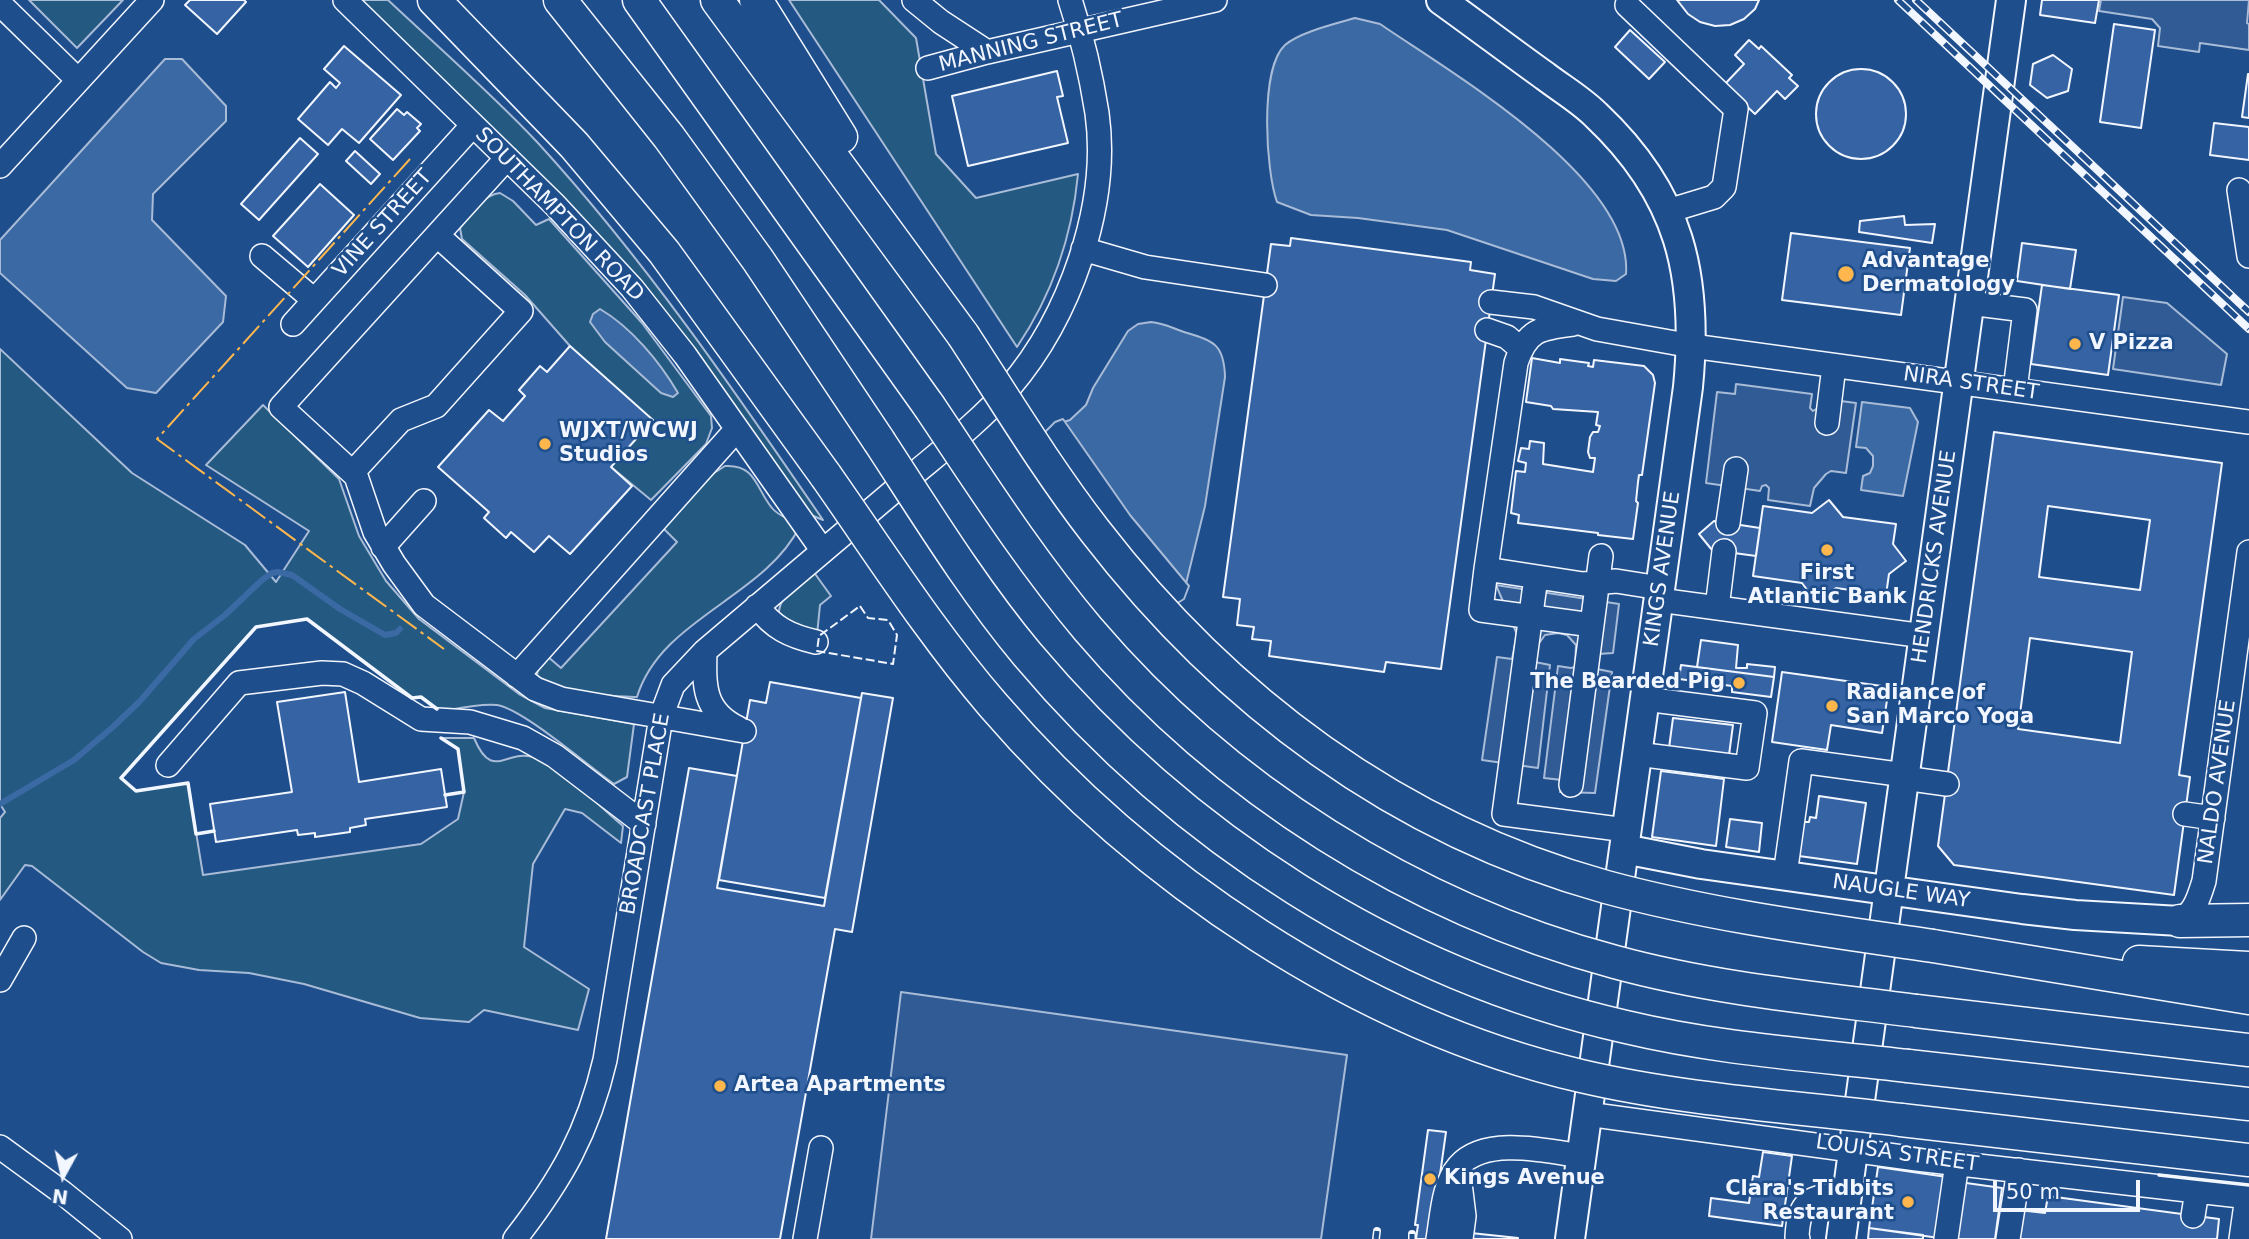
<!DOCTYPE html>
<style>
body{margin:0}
#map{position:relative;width:2249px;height:1239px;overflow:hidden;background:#1f4e8c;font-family:"DejaVu Sans",sans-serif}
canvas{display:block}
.north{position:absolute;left:28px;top:1141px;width:70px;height:70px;-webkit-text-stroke:5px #1f4e8c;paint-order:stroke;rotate:188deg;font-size:19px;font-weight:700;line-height:28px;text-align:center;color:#f2f6ff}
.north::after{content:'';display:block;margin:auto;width:24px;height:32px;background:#f2f6ff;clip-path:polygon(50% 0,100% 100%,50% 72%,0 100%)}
.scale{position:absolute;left:1993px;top:1180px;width:147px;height:32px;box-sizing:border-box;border:4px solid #f2f6ff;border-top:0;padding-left:9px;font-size:21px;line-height:24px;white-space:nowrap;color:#f2f6ff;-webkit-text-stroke:5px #1f4e8c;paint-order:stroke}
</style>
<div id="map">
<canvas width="2249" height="1239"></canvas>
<div class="north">N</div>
<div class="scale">50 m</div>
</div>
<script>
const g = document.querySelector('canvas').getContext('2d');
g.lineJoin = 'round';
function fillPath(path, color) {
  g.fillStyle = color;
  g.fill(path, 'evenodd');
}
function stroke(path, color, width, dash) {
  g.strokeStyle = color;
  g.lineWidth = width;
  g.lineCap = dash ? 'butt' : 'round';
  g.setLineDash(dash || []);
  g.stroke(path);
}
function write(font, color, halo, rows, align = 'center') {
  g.font = font + ' "DejaVu Sans",sans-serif';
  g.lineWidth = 5;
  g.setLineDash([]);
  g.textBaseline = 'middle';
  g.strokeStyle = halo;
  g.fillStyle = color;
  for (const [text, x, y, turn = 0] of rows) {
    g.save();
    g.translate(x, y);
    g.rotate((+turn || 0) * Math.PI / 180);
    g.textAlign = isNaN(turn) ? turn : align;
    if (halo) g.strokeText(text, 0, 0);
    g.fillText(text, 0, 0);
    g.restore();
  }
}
const green = new Path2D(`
 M29 0H123L77 48Z
 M361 0H388C438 47 491 93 538 143 645 260 734 390 823 520L811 515 529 164Z
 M789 0H879L916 38 936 154 976 198 1078 174C1072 237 1052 295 1017 347Z
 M500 193 513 201 536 225 549 219 642 323 711 416 712 428 706 444 651 500 611 467 570 346 525 295 462 239 460 228C471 214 482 195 500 193Z
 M0 349 132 473 245 545 276 582 309 531 206 465 263 405 339 479 359 536 386 581 419 619 519 694 545 708 634 724 627 777 614 784C588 766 523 709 497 705 478 703 456 709 437 712L436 709 421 697 412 698 307 619 256 627 121 778 136 791 188 783 203 875 421 844 458 819 464 792 458 749 441 738H474C493 783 506 747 536 758 563 768 600 807 623 826L621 843 582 813 565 809 533 864 524 947 589 989 578 1030 484 1010 469 1022 420 1018 304 984 249 973 199 970 161 963 143 952 32 866 25 865 0 900V818L5 812 0 804Z
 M725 466C756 464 756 489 772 508 780 518 791 518 800 526 764 598 661 618 637 697 609 696 558 695 537 675L539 664 547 656 561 668 677 542 662 527 714 473Z
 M813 571 831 596 820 605 817 635 779 619C776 596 797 585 813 571Z`);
const parking = new Path2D(`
 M2101 0H2249L2247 23 2249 24V50L2200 43 2199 52 2158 46 2160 28 2152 19 2099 11Z
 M2123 297 2167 303 2227 354 2221 385 2113 369Z
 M1736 384 1812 394 1810 408 1813 411 1818 408V398L1856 403 1846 473 1831 471 1826 474 1814 488 1810 506 1768 500 1769 488 1766 485 1762 486 1760 491 1706 483 1717 392 1735 394Z
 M1496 585 1619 604 1613 653 1598 654 1597 669 1612 672 1595 793 1560 792 1562 780 1544 778 1558 666 1571 668 1575 667 1576 645 1567 635 1558 633 1545 635 1537 646 1535 662 1550 665 1538 768 1482 760 1497 657 1512 659 1516 639V632Z
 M901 992 1347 1055 1321 1239H871Z`);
const water = new Path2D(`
 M1355 18 1380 24C1450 72 1633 178 1626 274L1616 281 1593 279 1447 230 1358 218 1311 215 1277 202C1266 172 1259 69 1285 45 1300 32 1335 24 1355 18Z
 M165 59H182L226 106V121L153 194 152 220 226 296 223 322 156 393 127 388 0 273V240Z
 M600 309C631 327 660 362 678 393L673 397 661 393 605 342 590 322 593 314Z
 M1151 322C1164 323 1172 328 1184 332 1213 341 1224 343 1225 377L1205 506 1183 596 1057 424 1070 420 1086 405 1093 388 1128 331 1138 324Z
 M1862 402 1910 408 1918 422 1903 496 1861 490 1863 476 1870 473 1873 466V456L1866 448 1856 447Z`);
const pier = new Path2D(`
 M1063 419 1130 515 1189 586 1184 599 1176 604H1162L1042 443 1046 431 1055 422Z`);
const stream = new Path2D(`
 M0 804 74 760 114 726 140 701 194 639 225 615 262 580 272 573 278 572 292 575 340 609 385 635 396 633 400 629`);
const building = new Path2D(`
 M190 0H244L246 2 217 34 185 5Z
 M1677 0H1759L1755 9 1744 19 1730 25 1715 26 1700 22 1688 14Z
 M2042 0H2099L2095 23 2040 15Z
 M2114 24 2155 30 2141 128 2100 122Z
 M1630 30 1665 62 1649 79 1615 47Z
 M1749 40 1759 49 1761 46 1792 75 1789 78 1798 86 1785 99 1777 91 1755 114 1724 85 1744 64 1735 55Z
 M344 46 401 95 359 143 342 129 328 145 298 119 330 82 336 88 340 83 324 69Z
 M2053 55 2072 69 2068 91 2047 98 2030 85 2033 64Z
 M1816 114a45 45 0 1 1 90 0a45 45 0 1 1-90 0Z
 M1057 71 1063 96 1057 97 1068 143 968 166 952 96Z
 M2248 74H2249V118L2242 117Z
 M397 109 404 115 407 112 421 124 417 128 420 131 393 160 370 139Z
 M2214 123 2249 127V160L2210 155Z
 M300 138 318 154 259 220 241 204Z
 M355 151 380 174 371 184 346 161Z
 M320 184 354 215 308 267 273 236Z
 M1904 216 1905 225 1935 224 1932 243 1859 232 1860 221Z
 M1791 233 1910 248 1901 315 1782 300Z
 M1291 238 1471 262 1470 270 1495 274 1441 669 1386 662 1384 672 1269 656 1271 641 1252 639 1254 627 1237 625 1240 599 1223 597 1271 244 1290 246Z
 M2022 243 2076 250 2070 289 2017 281Z
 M2042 285 2119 295 2108 375 2031 364Z
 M570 346 653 420 611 467 632 486 570 554 549 536 534 552 511 532 506 538 484 518 489 512 438 467 489 410 503 421 525 396 519 390 540 366 547 372Z
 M1532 358 1560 363V359L1589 363 1588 366 1593 367 1594 360 1644 366 1653 375 1655 383 1642 475H1639L1638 482 1636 501 1638 503 1633 539 1598 535V533L1518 523 1519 515 1511 513 1516 471 1525 472 1526 463 1518 461 1521 448 1529 449 1530 441 1544 443 1543 464 1593 472 1595 458H1590L1588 452 1590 437 1593 432H1598L1600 426 1596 425 1598 412 1553 409 1551 406 1526 402Z
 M1994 432 2222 463 2179 775 2190 777 2174 895 1954 865 1938 846ZM2048 506 2150 520 2140 590 2039 577ZM2030 638 2132 652 2120 743 2018 729Z
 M1829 500 1843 517 1896 524 1893 544 1906 561 1889 574 1886 595 1836 588 1816 602 1802 583 1753 576 1763 506 1812 513Z
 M1714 521 1760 528 1756 556 1712 550 1699 534Z
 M1701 640 1738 645 1736 668H1747V664L1775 667 1774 677 1697 667Z
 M1681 665 1774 677 1771 697 1732 692V686L1679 679Z
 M1782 672 1889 687 1882 733 1831 725 1827 750 1772 742Z
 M770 682 861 698 825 898 719 880 750 700 766 703Z
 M345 692 359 782 441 769 447 807 365 819 366 825 350 828V832L315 837V833L298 835 297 830 216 842 210 804 292 792 277 702Z
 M862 693 893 698 852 932 835 929 780 1239H606L689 768 737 776 717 888 824 906Z
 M1673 718 1733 725 1729 755 1669 748Z
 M1661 771 1724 779 1716 846 1652 837Z
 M1819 796 1866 803 1857 864 1799 856 1804 822H1809L1810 817 1816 818Z
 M1730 819 1762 823 1759 852 1726 847Z
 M1428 1130 1446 1132 1431 1239H1416L1418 1225H1415Z
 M1763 1152 1792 1156 1782 1226 1709 1216 1711 1198 1749 1203 1753 1176 1759 1177Z
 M1878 1167 1947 1177 1939 1238 1869 1228Z
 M1959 1182 2002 1188 1995 1239H1951Z
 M2048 1196 2219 1219 2217 1239H2015L2019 1210 2045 1213Z
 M1869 1228 1923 1235V1239H1868Z
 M1471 1233 1518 1238V1239H1470Z`);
const minor = new Path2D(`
 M345 0 555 205 632 288 685 355 823 551
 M914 0 941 22 987 52
 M0 4 78 80
 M1627 5 1736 109 1724 187 1714 197 1668 211
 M928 68 987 52 1215 0
 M507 158 281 407 356 476 375 532 394 564 424 605 535 689 561 699 744 731
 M0 166 152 0
 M2239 190 2249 256
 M1083 249 1145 267 1265 285
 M262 256 314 300
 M1491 302 1534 307 1597 329 1692 346 2249 422
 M1969 303 2025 310 2015 390
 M293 324 473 125
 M1573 324C1541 328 1527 329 1516 363L1486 569 1583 584 1616 581 1660 588
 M1487 330 1507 337 1521 349
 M1827 423 1834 366
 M353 472 401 420 436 406 521 311 437 235
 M1728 523 1736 469
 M383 547 424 501
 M1486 569 1481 610 1592 625
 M1536 577 1504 814 1626 830
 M1659 600 1924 636
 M757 606C773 628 790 636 816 642
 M1717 608 1724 551
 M705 651C704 685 703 711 738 728
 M517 676 737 429
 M1637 754 1747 768 1755 713 1645 699
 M168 765 239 683 322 673 343 674 363 683 421 719 470 722 523 738 555 756 644 824
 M1904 778 1947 784
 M1571 785 1601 556
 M2185 814 2213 818
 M1785 875 1801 761 1905 775
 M2180 921C2195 912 2199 897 2204 881L2249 552
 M0 980 24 938
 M1587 1114 1917 1159 2249 1197
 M0 1147 63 1193 120 1239
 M1458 1167 1464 1216 1461 1239
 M2193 1216 2197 1191
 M515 1239C561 1180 588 1133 605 1060L661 717 673 685 705 651C768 597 832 544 895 490 933 457 976 426 1009 388 1069 318 1110 206 1097 113 1091 75 1082 36 1070 0
 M805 1239 821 1148
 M1438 1239C1442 1216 1443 1184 1459 1166 1485 1136 1547 1151 1581 1156
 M1798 1239 1797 1237C1799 1197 1812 1198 1847 1192
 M1946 1239 1957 1163
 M2008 1239 2019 1170
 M2241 1239 2247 1197`);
const major = new Path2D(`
 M1441 0C1476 25 1510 51 1545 76 1562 89 1581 100 1596 115 1680 194 1699 275 1688 387L1570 1239
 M1624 849 1701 864 2022 909 2075 915 2180 921
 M1841 1239 2011 0`);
const highway = new Path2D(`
 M434 0 574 145 664 252 826 476
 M560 0 669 137 758 260 879 441
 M639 0 929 406
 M717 0 963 335
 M756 0 841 137
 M2180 921 2249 920
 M1933 946 2249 998
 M2139 962 2249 968
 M1916 1011 2249 1050
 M1908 1066 2249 1104
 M1901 1120 2249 1160`);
const rail = new Path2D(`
 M1898 0 2249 329
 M1916 0 2249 312
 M1376 1239 1377 1231
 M1412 1239V1234`);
const highwayBridge = new Path2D(`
 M963 335C1006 401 1047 469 1095 531 1226 701 1397 829 1606 887 1713 916 1824 930 1933 946
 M929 406C980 482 1029 559 1088 629 1224 789 1413 908 1615 962 1714 989 1815 998 1916 1011
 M879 441C926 513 972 588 1027 654 1181 837 1392 974 1626 1027 1718 1049 1814 1055 1908 1066
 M826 476C880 553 931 633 993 705 1141 877 1358 1024 1581 1076 1683 1100 1796 1107 1901 1120`);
const fence = new Path2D(`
 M860 606 868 618 888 620 897 635 893 664 817 651 819 636Z`);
const wall = new Path2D(`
 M441 738 458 749 464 792 445 795
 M214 831 196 834 188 783 136 791 121 778 256 627 307 619 412 698 421 697 437 709
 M2159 1175 2249 1185`);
const power = new Path2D(`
 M410 159 157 439 444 649`);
const markers = [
 [1846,274,9,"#ffb74d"],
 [2075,344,7,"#ffb74d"],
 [545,444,7,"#ffb74d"],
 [1827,550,7,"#ffb74d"],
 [1739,683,7,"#ffb74d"],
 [1832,706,7,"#ffb74d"],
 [720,1086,7,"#ffb74d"],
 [1430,1179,7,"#ffb74d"],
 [1908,1202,7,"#ffb74d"]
];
const streetNames = [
 ["MANNING STREET",1031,43,-14],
 ["SOUTHAMPTON ROAD",559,215,46],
 ["VINE STREET",383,224,-48],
 ["NIRA STREET",1971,384,8],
 ["HENDRICKS AVENUE",1935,557,-82],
 ["KINGS AVENUE",1663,569,-82],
 ["NALDO AVENUE",2218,782,-82],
 ["BROADCAST PLACE",646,814,-80],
 ["NAUGLE WAY",1901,892,8],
 ["LOUISA STREET",1897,1154,8]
];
const poiNames = [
 ["Advantage",1862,262],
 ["Dermatology",1862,286],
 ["V Pizza",2089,344],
 ["WJXT/WCWJ",559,432],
 ["Studios",559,456],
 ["First",1827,574,"center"],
 ["Atlantic Bank",1827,598,"center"],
 ["The Bearded Pig",1725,683,"right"],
 ["Radiance of",1846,694],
 ["San Marco Yoga",1846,718],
 ["Artea Apartments",734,1086],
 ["Kings Avenue",1444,1179],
 ["Clara's Tidbits",1894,1190,"right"],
 ["Restaurant",1894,1214,"right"]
];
fillPath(green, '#245a82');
stroke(green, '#a8bbd7', 2);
fillPath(parking, '#305b95');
stroke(parking, '#a8bbd7', 2);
fillPath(water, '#3b69a3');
stroke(water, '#a8bbd7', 2);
fillPath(pier, '#1f4e8c');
stroke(pier, '#a8bbd7', 2);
stroke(stream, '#3b69a3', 6);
fillPath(building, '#3563a3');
stroke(building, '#f2f6ff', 2);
stroke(minor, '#f2f6ff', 26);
stroke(major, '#f2f6ff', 32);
stroke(highway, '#f2f6ff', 35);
stroke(minor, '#1f4e8c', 23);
stroke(major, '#1f4e8c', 28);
stroke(highway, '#1f4e8c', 32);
stroke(rail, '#f2f6ff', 8);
stroke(rail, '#1f4e8c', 5, [16]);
stroke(highwayBridge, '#f2f6ff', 35, []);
stroke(highwayBridge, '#1f4e8c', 32);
stroke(fence, '#f2f6ff', 2, [9, 3.5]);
stroke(wall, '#f2f6ff', 3.5);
stroke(power, '#ffb74d', 2, [24, 5, 3.5, 5]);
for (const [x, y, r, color] of markers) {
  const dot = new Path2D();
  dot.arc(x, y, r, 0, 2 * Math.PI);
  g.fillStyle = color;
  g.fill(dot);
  stroke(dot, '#1f4e8c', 2.5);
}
write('21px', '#f2f6ff', '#1f4e8c', streetNames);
write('bold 21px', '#f2f6ff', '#1f4e8c', poiNames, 'left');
</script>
